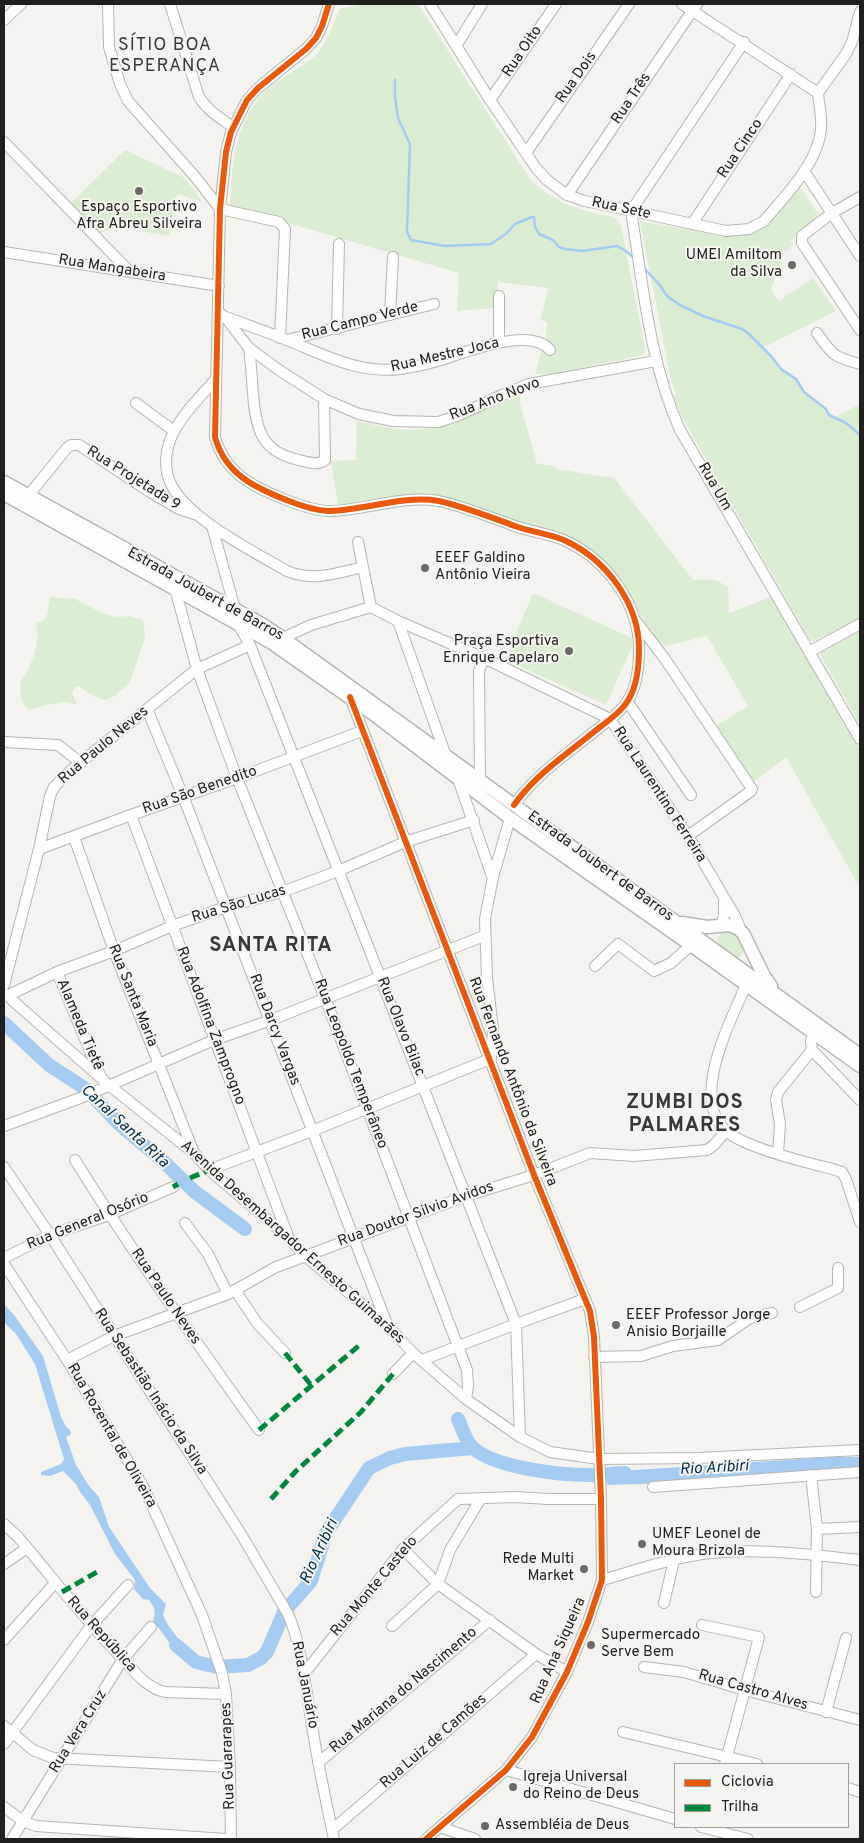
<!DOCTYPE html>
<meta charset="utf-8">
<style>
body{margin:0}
#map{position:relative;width:864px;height:1843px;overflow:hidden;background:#f4f3ef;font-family:Overpass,sans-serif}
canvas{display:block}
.frame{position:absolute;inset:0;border:5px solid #201f1d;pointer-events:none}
.legend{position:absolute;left:674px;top:1763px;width:175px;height:65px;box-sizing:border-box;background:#f5f4ee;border:1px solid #a09f9a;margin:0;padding:6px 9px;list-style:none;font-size:15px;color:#201f1d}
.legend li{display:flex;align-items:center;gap:10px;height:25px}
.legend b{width:25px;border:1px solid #a09f9a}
</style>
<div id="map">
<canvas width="864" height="1843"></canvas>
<div class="frame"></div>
<ul class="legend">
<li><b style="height:6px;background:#e8590c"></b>Ciclovia</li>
<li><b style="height:6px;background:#00873e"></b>Trilha</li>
</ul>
</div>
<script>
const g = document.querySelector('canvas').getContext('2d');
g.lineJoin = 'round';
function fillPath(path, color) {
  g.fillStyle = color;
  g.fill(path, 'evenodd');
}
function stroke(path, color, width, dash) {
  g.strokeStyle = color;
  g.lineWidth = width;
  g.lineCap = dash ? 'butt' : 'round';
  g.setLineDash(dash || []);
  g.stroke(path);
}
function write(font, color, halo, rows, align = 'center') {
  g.font = font + ' Overpass,sans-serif';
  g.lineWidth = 4;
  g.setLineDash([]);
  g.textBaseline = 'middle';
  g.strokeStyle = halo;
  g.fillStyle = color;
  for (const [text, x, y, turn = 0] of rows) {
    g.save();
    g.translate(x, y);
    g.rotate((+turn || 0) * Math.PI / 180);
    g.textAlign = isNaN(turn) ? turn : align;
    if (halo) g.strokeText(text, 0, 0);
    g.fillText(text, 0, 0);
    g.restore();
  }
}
const green = new Path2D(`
 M364 4H418L530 179C556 205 579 210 614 217L621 225 645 349 644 355 551 374H535L545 339 547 322 541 320 548 288 498 282 496 308 457 311 459 273 230 206C232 168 234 128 260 97 274 80 298 71 315 56 327 44 333 25 339 9Z
 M125 150 183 177 193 188 202 202 177 194 169 236 118 227 98 234 70 204Z
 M799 185 820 217 791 240 793 245 784 252 771 290 779 301 813 278 836 311 762 348 771 356 781 369 796 379 804 393 826 409 829 415 834 418 860 404V619L814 641 810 640 688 428 673 397 676 395 670 376 640 221 721 235C764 241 774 214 799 185Z
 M520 392V403L537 464 556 466V469L614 478 693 580H716L728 587 729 613 771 597 860 750V888L786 757 752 783 713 728 748 706 707 636 660 647 624 587 558 534 430 493 402 495 338 506 331 461 356 460 357 421C375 425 393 430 411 430 447 429 487 406 520 392Z
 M533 593 632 638V646L606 705 505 660Z
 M50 597 75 599 104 614 117 617 130 616 143 620 145 638 130 682 115 696 104 700 90 694 80 687 76 686 72 693 76 702 75 704 64 702 42 706 29 710C22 704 18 690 21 681 22 678 24 676 26 674 33 660 41 640 36 624L44 620 47 615Z
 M860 631V725L820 655 822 652Z
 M727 930 736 934 743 947 742 954 736 959 719 947C715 938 719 932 727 930Z`);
const water = new Path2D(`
 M4 1304 14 1315 43 1356 61 1417 66 1427 70 1430 71 1434 66 1437 76 1465 89 1486 99 1497 109 1527 150 1588 166 1604 163 1615C169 1631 184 1641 188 1657L187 1659H182C171 1647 164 1633 153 1622 156 1612 155 1608 149 1600L143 1599 134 1589 135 1580 115 1554 90 1505 80 1492 76 1484 63 1471 50 1476 41 1475V1472L61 1464 64 1459 35 1364 16 1334 4 1322Z
 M830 1457H860V1468L677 1483 607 1485 606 1472Z`);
const stream = new Path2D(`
 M395 80V97L398 118 410 144 407 232 411 240 445 246 491 244 507 233 515 224 532 217H534L535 227 539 234 553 240 559 247 565 249 582 251 617 246 626 251 635 259
 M642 266 659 284 667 296 680 305 703 316 742 329 749 334 771 356 781 369 796 379 804 392 826 409 829 415 846 423 860 435`);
const river = new Path2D(`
 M4 1023 49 1065 86 1089 118 1123 164 1162 195 1192 245 1229
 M458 1419C462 1427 465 1440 472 1447 494 1468 560 1475 590 1475 602 1476 614 1473 625 1473
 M176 1645 196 1662 217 1667 248 1665 261 1658 267 1652 284 1612 311 1581 326 1533 369 1468 390 1458 405 1454 473 1448`);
const minor = new Path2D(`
 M108 4 109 47 120 84 128 101 197 179 220 209
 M170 4 199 97C208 111 220 118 233 127
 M329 4 322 26 316 38 306 49 258 88 247 100 231 132 226 152 220 209 215 437C225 474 255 488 289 501 302 506 316 511 330 511 367 510 402 495 439 501 465 507 490 517 515 526 531 532 551 534 566 541 606 560 639 603 639 649 639 668 637 691 624 706 616 716 605 723 595 731 567 754 535 775 514 805
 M430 4 490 100 536 168 547 180 567 195 585 201 726 231 749 229 764 221C785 196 819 162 821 128 822 117 819 104 818 93
 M682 4 818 93
 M4 20 21 4
 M744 42 631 211C643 284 649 361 680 430L860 739
 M456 46 482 4
 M818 93 846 54 852 42 860 12
 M490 100 556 4
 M4 142 130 272
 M526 153 629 4
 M804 171 860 256
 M567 195 697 4
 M860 197 832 213 802 236V243L860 330
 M220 209 279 222 285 229 280 338
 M692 224 791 74
 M4 252 219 286
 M218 312 225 317 249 348 279 370 324 399 359 414 393 421 438 422 457 416 502 395 529 384 656 361
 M390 315 393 257
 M226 317C247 325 267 332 287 340 324 355 359 374 400 369 413 367 428 364 441 360 466 352 530 326 550 350
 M337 329 339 244
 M817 333C833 356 834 357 860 364
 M287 340 434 304
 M499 343V296
 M249 348C251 363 252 379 253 394 256 429 261 452 299 460 307 462 318 466 325 460L324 399
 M215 380C201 396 185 411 175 430 166 445 163 466 170 482 185 518 255 552 287 571 313 582 337 573 363 567
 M136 403 174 431
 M28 496 67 448 71 445H79L150 492 179 509 194 514
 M212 526 235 609
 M358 542 371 607 398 621 484 658 610 719 688 836 735 916 742 933
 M175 589 197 669 237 778 325 998 467 1370 468 1386 466 1399
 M398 621 446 756
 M636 621 665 659 752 789 751 791 688 836
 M239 626 250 645 516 1324 520 1437
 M283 638 311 625 371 607
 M809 652 860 624
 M350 697 534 1175 590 1311 594 1337 601 1499 602 1580 588 1622 567 1672 532 1737 506 1770 426 1839
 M627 701 691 795
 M147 709 183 796 387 1324
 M4 742 58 745 81 763
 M458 779 492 876
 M480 781 479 671 484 658
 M131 815 288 1236
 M74 837 114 951 194 1153
 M39 849 131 815 237 778 362 731
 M720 927 724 916V901
 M595 966 618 944 654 971 671 963 691 945
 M57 972 100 1075
 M4 985 39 849 50 796 54 787 69 772 197 669 250 645
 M746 985C731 1021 684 1107 733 1136 753 1148 786 1157 809 1163 820 1166 831 1168 842 1172L846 1179 860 1222
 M4 993 110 1086 195 1154 209 1170 288 1237 305 1256 387 1325 413 1353 466 1399 520 1437 550 1452 599 1459 697 1458 860 1450
 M7 996 57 972 114 951 172 926 226 907 282 892 338 871 405 842 474 820
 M814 1033 811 1041 812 1050 860 1100
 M491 1058 493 1030 487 978 485 919 493 877 510 818
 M4 1126 83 1097 214 1040 271 1020 484 936
 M778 1154 780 1124 776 1100 778 1092 812 1050
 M75 1160C133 1253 195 1341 259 1430
 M4 1167 50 1235 241 1534 288 1614C302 1646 306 1691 312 1726 318 1764 326 1802 334 1839
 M209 1170 312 1131 490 1059
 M185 1223 208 1254 228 1294
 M4 1258 50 1235 109 1215 173 1187
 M4 1264 67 1360 143 1486 202 1615 222 1673 226 1694 230 1767 231 1839
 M235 1290 257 1323 285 1353
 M800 1307 838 1288V1268
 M594 1357 641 1356 673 1346 718 1340 750 1318 772 1313
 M67 1360 114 1336 228 1294 276 1267 295 1260 466 1196 534 1175 590 1153 634 1156 707 1150 714 1145 726 1131
 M422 1360 516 1324 585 1299
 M393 1374 413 1353
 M811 1475 817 1529 816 1592
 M653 1487 860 1472
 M4 1524 18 1537C52 1577 84 1619 121 1657 135 1671 144 1687 165 1692L226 1694
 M817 1529 860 1527
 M403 1549 438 1584 536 1654 567 1672
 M4 1564 27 1548
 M602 1580C631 1572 661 1561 691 1556 743 1546 808 1554 860 1560
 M664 1603 674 1560
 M702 1625 759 1637 725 1764
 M392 1626 438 1584 450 1550 481 1498
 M4 1640 55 1583
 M644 1667 684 1672 745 1690 860 1720
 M303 1675 403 1549 458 1499 515 1497 548 1499H601
 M826 1712 846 1638
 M4 1726 33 1750 53 1758 230 1767
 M623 1732 757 1764
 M4 1744 91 1626 128 1585
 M318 1763 490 1620
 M506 1770 675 1819
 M848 1788 860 1792
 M4 1807 23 1821 36 1826 226 1839
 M440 1827 475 1839
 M701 1827 748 1839
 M332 1830 536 1654
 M12 1839 123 1659 151 1627`);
const major = new Path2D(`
 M4 482 260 623 283 638 860 1055
 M4 494 272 643 372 713 510 818 691 945 860 1066
 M682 923 707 927 730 925 737 928 743 933 764 976 771 986`);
const quiet = new Path2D(`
 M190 1178 209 1170
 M173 1187 178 1184
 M285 1353 311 1385
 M259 1430 362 1343
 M271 1499 296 1471 361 1412 393 1374
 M62 1592 97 1572`);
const cycleway = new Path2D(`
 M329 4 322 26 316 38 306 49 258 88 247 100 231 132 226 152 220 209 215 437C225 474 255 488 289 501 302 506 316 511 330 511 367 510 402 495 439 501 465 507 490 517 515 526 531 532 551 534 566 541 606 560 639 603 639 649 639 668 637 691 624 706 616 716 605 723 595 731 567 754 535 775 514 805
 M350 697 534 1175 590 1311 594 1337 601 1499 602 1580 588 1622 567 1672 532 1737 506 1770 426 1839`);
const markers = [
 [139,191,5,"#6a6966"],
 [792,265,5,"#6a6966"],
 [425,568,5,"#6a6966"],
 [569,651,5,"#6a6966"],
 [616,1325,5,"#6a6966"],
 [642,1544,5,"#6a6966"],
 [584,1569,5,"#6a6966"],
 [591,1645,5,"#6a6966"],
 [513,1787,5,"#6a6966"],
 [485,1826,5,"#6a6966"]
];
const streetNames = [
 ["Rua Oito",523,52,-56],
 ["Rua Dois",577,78,-55],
 ["Rua Três",632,99,-56],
 ["Rua Cinco",741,149,-56],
 ["Rua Sete",621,209,12],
 ["Rua Mangabeira",112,269,9],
 ["Rua Campo Verde",360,322,-14],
 ["Rua Mestre Joca",445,356,-13],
 ["Rua Ano Novo",495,400,-21],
 ["Rua Projetada 9",133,479,32],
 ["Rua Um",714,487,60],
 ["Estrada Joubert de Barros",205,595,29],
 ["Rua Paulo Neves",104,746,-40],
 ["Rua São Benedito",200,791,-19],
 ["Rua Laurentino Ferreira",659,795,57],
 ["Estrada Joubert de Barros",600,867,36],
 ["Rua São Lucas",239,905,-17],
 ["Rua Santa Maria",132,996,68],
 ["Alameda Tietê",79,1025,67],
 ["Rua Adolfina Zamprogno",210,1026,69],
 ["Rua Olavo Bilac",400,1027,68],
 ["Rua Darcy Vargas",274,1030,69],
 ["Rua Leopoldo Temperâneo",350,1064,69],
 ["Rua Fernando Antônio da Silveira",512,1082,69],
 ["Rua Doutor Silvio Avidos",416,1215,-20],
 ["Rua General Osório",88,1222,-22],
 ["Avenida Desembargador Ernesto Guimarães",292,1243,42],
 ["Rua Paulo Neves",165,1297,56],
 ["Rua Sebastião Inácio da Silva",150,1392,57],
 ["Rua Rozental de Oliveira",111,1436,60],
 ["Rua Monte Castelo",375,1587,-50],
 ["Rua República",101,1635,48],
 ["Rua Ana Siqueira",559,1651,-66],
 ["Rua Januário",304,1685,79],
 ["Rua Mariana do Nascimento",404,1691,-40],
 ["Rua Castro Alves",753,1691,16],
 ["Rua Vera Cruz",79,1732,-58],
 ["Rua Luiz de Camões",434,1742,-41],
 ["Rua Guararapes",229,1756,-92]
];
const poiNames = [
 ["Espaço Esportivo",139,208,"center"],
 ["Afra Abreu Silveira",139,225,"center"],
 ["UMEI Amiltom",782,256,"right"],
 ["da Silva",782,273,"right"],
 ["EEEF Galdino",435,559],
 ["Antônio Vieira",435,576],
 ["Praça Esportiva",559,642,"right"],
 ["Enrique Capelaro",559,659,"right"],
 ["EEEF Professor Jorge",626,1316],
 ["Anisio Borjaille",626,1333],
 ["UMEF Leonel de",652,1535],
 ["Moura Brizola",652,1552],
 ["Rede Multi",574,1560,"right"],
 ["Market",574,1577,"right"],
 ["Supermercado",601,1636],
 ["Serve Bem",601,1653],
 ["Igreja Universal",523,1778],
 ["do Reino de Deus",523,1795],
 ["Assembléia de Deus",495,1826]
];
const waterNames = [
 ["Canal Santa Rita",124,1127,43],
 ["Rio Aribiri",714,1469,-3],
 ["Rio Aribiri",320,1552,-65]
];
const quarterNames = [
 ["SÍTIO BOA",165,46],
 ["ESPERANÇA",165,67]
];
const districtNames = [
 ["SANTA RITA",271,947],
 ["ZUMBI DOS",685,1104],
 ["PALMARES",685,1127]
];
fillPath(green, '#daecd1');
fillPath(water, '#a4ccf3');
stroke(stream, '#a4ccf3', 2.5);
stroke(river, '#a4ccf3', 14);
stroke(minor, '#b6b5b2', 12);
stroke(major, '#b6b5b2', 15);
stroke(minor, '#fdfdfd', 10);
stroke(major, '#fdfdfd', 12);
stroke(quiet, '#00873e', 5, [10, 5]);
stroke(cycleway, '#e8590c', 6);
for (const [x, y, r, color] of markers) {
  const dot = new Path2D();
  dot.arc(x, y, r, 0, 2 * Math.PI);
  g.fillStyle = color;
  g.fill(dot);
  stroke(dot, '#f5f4ee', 2);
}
write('15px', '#201f1d', '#f5f4ee', streetNames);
write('15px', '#201f1d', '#f5f4ee', poiNames, 'left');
write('italic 16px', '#002d50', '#f5f4ee', waterNames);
g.letterSpacing = '1px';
write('18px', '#393834', '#f5f4ee', quarterNames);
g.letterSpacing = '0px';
g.letterSpacing = '1px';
write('bold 20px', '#393834', '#f5f4ee', districtNames);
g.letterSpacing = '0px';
</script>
